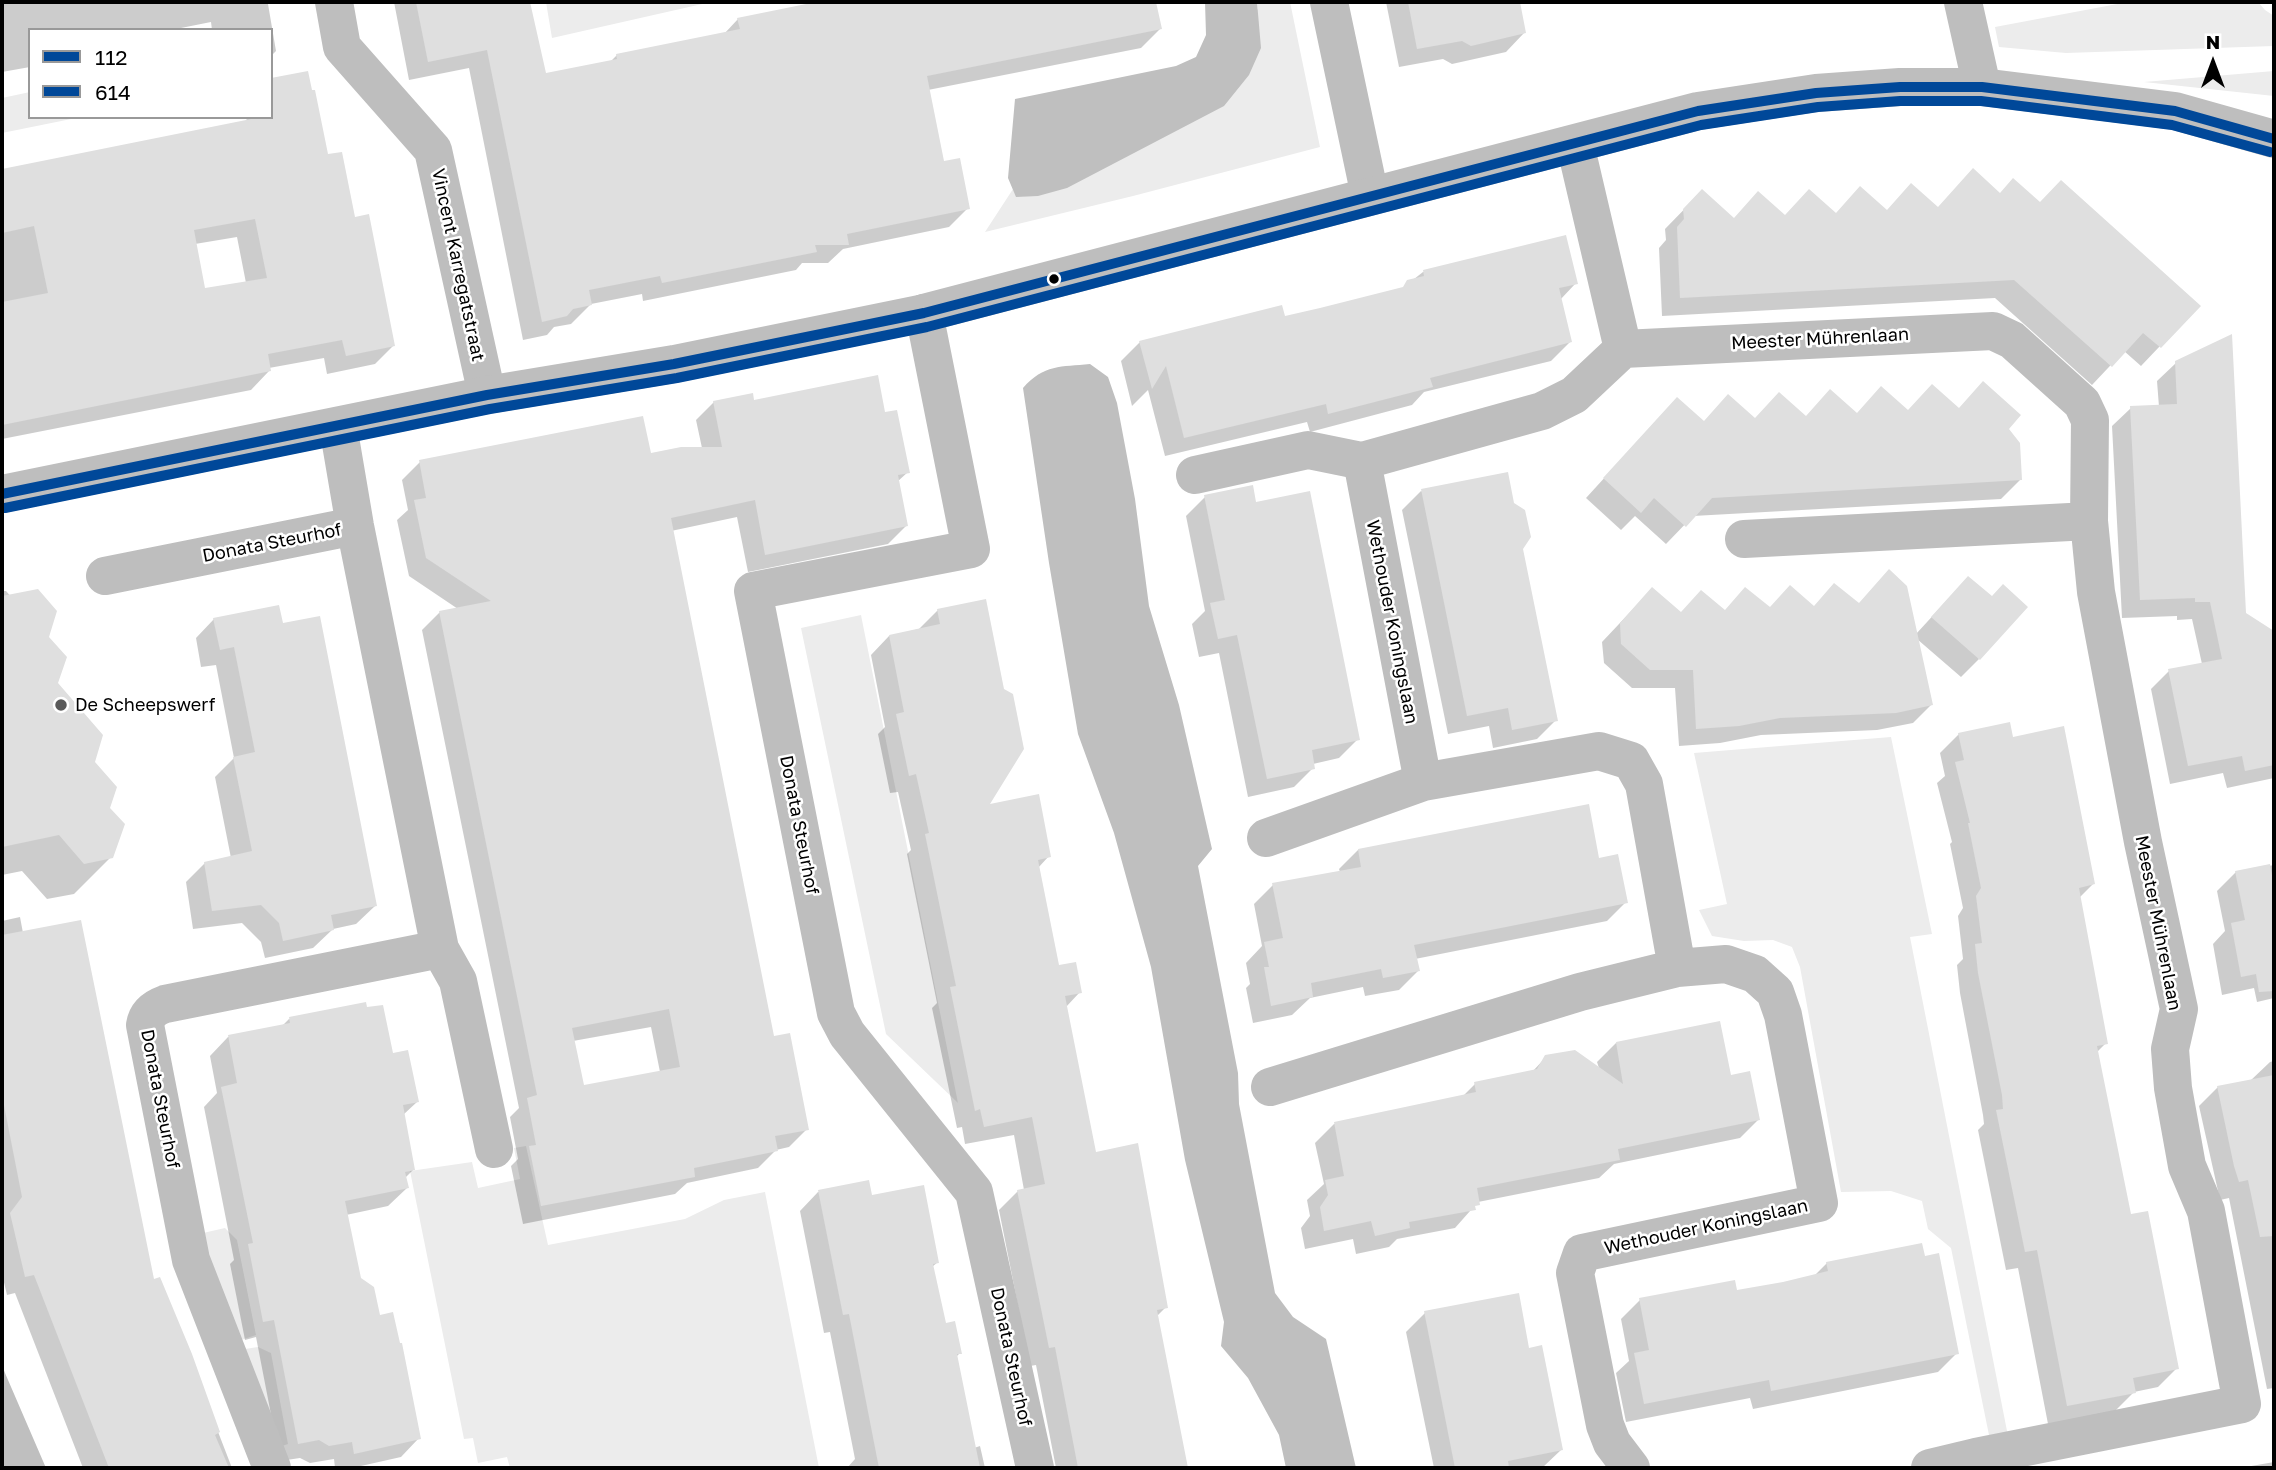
<!DOCTYPE html>
<meta charset="utf-8">
<style>
body{margin:0}
#map{position:relative;width:2276px;height:1470px;overflow:hidden;background:#fff;font-family:"Golos Text",sans-serif}
canvas{display:block}
.frame{position:absolute;inset:0;border:4px solid #000;pointer-events:none}
.legend{position:absolute;left:28px;top:28px;width:245px;height:91px;box-sizing:border-box;background:#fff;border:2px solid #999;margin:0;padding:9px 12px;list-style:none;font-size:21px;color:#000}
.legend li{display:flex;align-items:center;gap:14px;height:35px}
.legend b{width:35px;border:2px solid #999}
.north{position:absolute;left:2178px;top:28px;width:70px;height:70px;-webkit-text-stroke:5px #fff;paint-order:stroke;rotate:0deg;font-size:19px;font-weight:700;line-height:28px;text-align:center;color:#000}
.north::after{content:'';display:block;margin:auto;width:24px;height:32px;background:#000;clip-path:polygon(50% 0,100% 100%,50% 72%,0 100%)}
</style>
<div id="map">
<canvas width="2276" height="1470"></canvas>
<div class="frame"></div>
<ul class="legend">
<li><b style="height:9px;background:#004899"></b>112</li>
<li><b style="height:9px;background:#004899"></b>614</li>
</ul>
<div class="north">N</div>
</div>
<script>
const g = document.querySelector('canvas').getContext('2d');
g.lineJoin = 'round';
function fillPath(path, color) {
  g.fillStyle = color;
  g.fill(path, 'evenodd');
}
function stroke(path, color, width, dash) {
  g.strokeStyle = color;
  g.lineWidth = width;
  g.lineCap = dash ? 'butt' : 'round';
  g.setLineDash(dash || []);
  g.stroke(path);
}
function write(font, color, halo, rows, align = 'center') {
  g.font = font + ' "Golos Text",sans-serif';
  g.lineWidth = 5;
  g.setLineDash([]);
  g.textBaseline = 'middle';
  g.strokeStyle = halo;
  g.fillStyle = color;
  for (const [text, x, y, turn = 0] of rows) {
    g.save();
    g.translate(x, y);
    g.rotate((+turn || 0) * Math.PI / 180);
    g.textAlign = isNaN(turn) ? turn : align;
    if (halo) g.strokeText(text, 0, 0);
    g.fillText(text, 0, 0);
    g.restore();
  }
}
const green = new Path2D(`
 M546 2H711L552 38Z
 M1257 2H1290L1320 147 1133 196 985 232 1013 189 1017 197 1258 9Z
 M2128 2H2258L2265 10 2274 16V46L2066 53 1999 47 1995 27Z
 M2274 71V96L2144 82Z
 M30 92V117H81L2 133V98Z
 M861 615 958 1103 886 1034 801 628Z
 M1891 737 1932 934 1910 937 2008 1436 1990 1440 1951 1248 1928 1229 1922 1201 1891 1191 1841 1192 1800 967 1792 947 1773 940 1744 941 1712 936 1699 910 1727 904 1694 753Z
 M526 1146 548 1245 685 1219 724 1200 765 1192 819 1468H510L507 1457 478 1463 473 1438 464 1439 410 1171 472 1162 478 1188 520 1179 514 1148Z
 M225 1228 237 1240 256 1335 241 1340 207 1252 203 1233Z
 M258 1347 271 1353 288 1444 282 1446 245 1349Z`);
const water = new Path2D(`
 M1205 2H1257L1261 48 1249 75 1224 106 1067 188 1038 196 1016 197 1008 178 1015 99 1176 66 1196 57 1206 35Z
 M1090 364 1108 377 1117 403 1135 499 1149 606 1179 705 1212 849 1198 866 1238 1073 1239 1104 1275 1293 1293 1317 1326 1339 1356 1468H1286L1279 1435 1248 1378 1221 1346 1224 1322 1185 1160 1151 967 1114 833 1078 734 1049 563 1023 388C1044 364 1061 367 1090 364Z
 M2 1365 5 1373 46 1468H2Z`);
const shadow = new Path2D(`
 M2 2H271L268 4 276 51 271 56V30H212L211 22 171 30H30V67L2 72Z
 M394 2H527L545 75 610 62 617 55 724 34 738 19 825 2H1155L1160 29 1141 48 928 90 942 163 968 208 949 227 843 249 828 263H802L796 270 643 301 642 294 591 304 571 324 554 327 547 335 523 340 469 68 409 80Z
 M1386 2H1518L1524 33 1506 52 1452 64 1443 59 1399 67Z
 M246 117H271L326 156 353 219 393 346 375 364 327 374 324 358 269 368V371L251 390 2 439V170L247 122ZM237 237 246 283 204 290 195 244Z
 M1702 191 1733 220 1937 209 1999 194 2040 204 2198 306 2141 366 2124 351 2092 385 1995 298 1662 316 1659 248 1666 240 1665 229Z
 M1423 272 1576 283 1560 300 1570 342 1551 361 1424 392 1412 405 1310 432 1307 422 1165 456 1148 390 1132 406 1121 361 1140 342 1284 318 1400 290Z
 M2176 363 2245 614 2272 631 2274 642V778L2227 788 2223 773 2170 784 2151 689 2169 671 2202 664 2192 619 2177 620V616L2122 618 2112 426 2131 408 2159 407 2157 381Z
 M714 402H753L884 414 908 472 897 482 906 526 888 544 748 572 737 517 671 531 773 1038 807 1129 789 1147 776 1150 758 1168 687 1183 675 1194 523 1224 511 1166 518 1159 510 1117 519 1108 422 630 440 612 458 609 409 576 397 520 408 510 402 480 420 462 649 455 702 448 696 420ZM651 1027 660 1072 582 1087 573 1041Z
 M1907 412 2007 428 2020 480 2001 499 1693 516 1666 544 1635 516 1621 530 1586 498 1659 418 1703 422Z
 M1421 491 1522 548 1556 720 1537 739 1493 748 1489 726 1448 734 1402 510Z
 M1205 497 1254 504 1358 739 1339 758 1313 764V768L1294 787 1248 797 1219 653 1199 657 1192 624 1205 611 1186 516Z
 M2 591H6L47 637 56 684 93 762 109 809 111 857 74 894 47 899 22 871 2 875Z
 M1950 597 1979 659 1961 677 1917 639 1931 705 1913 723 1877 730 1761 735 1720 743 1679 746 1675 688H1632L1604 663 1602 642 1635 607 1680 614 1858 604 1916 634Z
 M938 610 986 807 1049 856 1038 868 1058 967 1080 992 1066 1007 1095 1154 1166 1307 1156 1317 1186 1468H1056L1036 1365 1030 1366 999 1210 1018 1191 1024 1190 1014 1135 965 1144 962 1127 957 1128 932 1008 937 1003 907 854 911 850 898 792 890 793 878 734 885 727 871 655 889 636 919 629Z
 M214 619 282 625 375 906 356 924 333 929 313 948 265 958 261 942 242 923 193 929 186 882 205 863 231 858 215 777 234 758 216 665 201 667 196 638Z
 M1959 734 2011 739 2093 884 2079 898 2106 1043 2096 1053 2129 1216 2177 1368 2158 1387 2134 1392 2115 1411 2048 1424 2018 1268 2006 1270 1978 1130 1984 1124 1983 1115 1960 993 1957 965 1963 959 1958 916 1963 908 1950 844 1952 842 1937 783 1945 776 1940 753Z
 M1358 850 1597 860 1626 902 1607 921 1415 959 1418 971 1399 990 1365 996 1363 987 1310 998 1292 1015 1253 1023 1246 988 1250 984 1246 963 1262 946 1254 904 1273 885 1340 872 1339 869Z
 M2274 865V998L2257 1002 2254 988 2222 995 2213 944 2225 931 2217 891 2236 872Z
 M20 917 23 933 152 1282 159 1279 232 1468H83L15 1293 7 1295 2 1274V1220L4 1217 2 1207V921Z
 M289 1019 391 1055 417 1102 403 1115 413 1170 405 1178 407 1188 388 1206 346 1215 359 1279 378 1318 419 1438 401 1457 352 1468H335L334 1459 310 1463 300 1458 280 1461 256 1337 245 1340 230 1264 234 1260 204 1107 217 1093 210 1056 228 1037 282 1026Z
 M1616 1043 1730 1077 1759 1119 1740 1138 1614 1164 1599 1178 1478 1202 1455 1228 1397 1239 1389 1247 1356 1254 1353 1239 1305 1249 1301 1228 1310 1216 1307 1200 1324 1184 1315 1143 1334 1124 1462 1097 1475 1084 1532 1072 1546 1057 1599 1068 1597 1062Z
 M2274 1061V1388L2267 1389 2229 1198 2220 1200 2199 1106 2218 1087 2250 1081 2270 1062Z
 M818 1192 871 1197 938 1262 932 1267 945 1325 960 1353 956 1357 974 1448 980 1446 985 1468H847L855 1459 830 1332 824 1333 800 1211Z
 M1827 1263 1957 1353 1938 1372 1753 1409 1750 1398 1626 1422 1616 1373 1629 1361 1621 1319 1640 1300 1736 1292 1813 1277Z
 M1425 1313 1528 1350 1561 1450 1542 1468H1434L1406 1332Z
 M2274 1462V1468H2240Z`);
const building = new Path2D(`
 M416 2H530L546 73 617 59 616 54 740 29 737 18 816 2H1156L1162 29 927 76 944 161 960 158 970 209 847 234 849 245H815L817 252 662 283 660 276 589 290 592 305 573 309 567 316 542 322 487 50 428 62Z
 M1408 2H1520L1526 33 1471 46 1462 41 1417 49Z
 M308 71 312 90H315L328 154 342 152 355 217 369 214 395 346 346 356 342 340 268 354 271 371 2 425V302L48 293 34 226 2 233V169L261 117H271V78ZM255 219 267 278 205 288 194 230Z
 M1973 168 2000 193 2013 178 2040 202 2061 180 2201 306 2161 348 2143 333 2112 367 2014 280 1680 298 1677 227 1684 219 1683 209 1702 189 1734 218 1758 191 1785 215 1809 189 1836 213 1860 186 1887 210 1911 183 1938 207Z
 M1566 235 1578 284 1559 288 1572 342 1430 378 1433 387 1328 414 1326 404 1184 438 1166 366 1152 389 1139 341 1282 305 1285 316 1320 308 1403 287 1407 280 1424 276 1423 270Z
 M2232 334 2246 613 2274 631V765L2245 771 2242 756 2188 766 2168 669 2222 659 2210 602H2195V598L2140 600 2130 406 2177 404 2175 361Z
 M878 375 885 412 897 410 910 473 898 475 908 526 765 555 755 500 671 518 774 1036 790 1033 809 1130 775 1136 778 1151 694 1168 695 1177 541 1206 529 1146 536 1145 527 1098 537 1095 439 611 491 601 426 558 414 500 426 498 419 460 643 416 651 453 681 447H722L713 401 753 393 754 400ZM669 1009 680 1067 584 1085 572 1028Z
 M1983 381 2021 415 2009 429 2020 443 2022 480 1712 498 1686 527 1654 498 1641 513 1603 478 1677 397 1704 421 1728 394 1755 418 1779 392 1806 416 1830 389 1857 413 1881 386 1908 410 1932 384 1959 408Z
 M1508 472 1514 503 1525 510 1531 537 1523 549 1558 721 1512 730 1508 708 1467 716 1421 489Z
 M1253 485 1256 502 1310 491 1360 740 1312 750 1315 769 1267 779 1237 635 1218 639 1210 603 1225 600 1204 495Z
 M1889 569 1907 586 1933 705 1896 713 1780 718 1739 726 1696 729 1693 670H1650L1621 644 1620 623 1652 587 1681 612 1701 590 1725 610 1745 587 1770 607 1790 585 1814 606 1834 583 1859 603Z
 M1968 576 1992 596 2003 584 2028 607 1980 660 1931 617Z
 M38 589 57 611 49 637 67 657 58 683 103 735 95 762 117 787 110 808 125 824 113 858 84 864 59 835 2 847V596Z
 M986 599 1004 689 1013 694 1024 749 990 804 1039 794 1051 857 1038 860 1059 965 1076 962 1082 993 1065 996 1096 1152 1138 1143 1168 1308 1157 1310 1188 1468H1078L1055 1347 1049 1348 1017 1190 1045 1184 1032 1117 984 1127 980 1109 975 1111 950 987 956 986 925 834 929 833 916 774 909 776 896 714 904 712 889 635 940 624 937 609Z
 M279 605 283 623 320 616 377 906 331 915 334 930 283 941 279 923 261 905 212 911 204 862 252 851 233 757 255 752 234 647 220 650 213 618Z
 M2010 722 2013 737 2064 726 2095 884 2079 888 2108 1044 2097 1046 2131 1214 2148 1211 2179 1369 2133 1378 2136 1393 2067 1406 2037 1250 2025 1252 1996 1110 2003 1109 2002 1095 1978 973 1975 944 1982 943 1976 896 1981 888 1968 823H1970L1955 762 1964 760 1958 733Z
 M1589 804 1599 858 1618 854 1628 903 1414 945 1420 971 1383 978 1381 969 1311 983 1313 997 1271 1006 1264 967H1269L1264 942 1283 938 1272 883 1361 867 1358 849Z
 M2270 864 2274 887V991L2259 992 2256 974 2241 977 2231 923 2245 920 2235 871Z
 M81 920 154 1279 160 1277 192 1354 220 1432 215 1435 229 1468H109L34 1275 25 1277 10 1213 22 1197 2 1095V935Z
 M366 1002 367 1007 383 1005 393 1053 408 1050 419 1102 403 1105 415 1170 405 1172 409 1188 345 1201 361 1278 374 1287 380 1315 393 1312 400 1343H402L421 1439 354 1454 352 1442 329 1446 319 1440 298 1444 274 1320 263 1322 248 1244 253 1243 221 1087 237 1083 228 1035 290 1023 289 1017Z
 M1720 1021 1731 1075 1750 1071 1760 1120 1618 1149 1620 1160 1477 1188 1480 1205 1475 1206 1476 1210 1409 1222 1410 1228 1375 1236 1371 1221 1324 1231 1320 1207 1328 1195 1325 1180 1344 1176 1334 1122 1476 1092 1474 1082 1537 1069 1545 1055 1575 1050 1623 1084 1616 1042Z
 M2274 1075V1236L2260 1237 2248 1180 2239 1182 2234 1166 2217 1086Z
 M869 1180 872 1195 924 1185 939 1263 933 1264 946 1323 955 1321 962 1354H957L980 1468H879L849 1314 843 1315 818 1190Z
 M1922 1243 1925 1256 1939 1253 1959 1354 1771 1391 1769 1380 1644 1404 1634 1353 1649 1350 1639 1298 1735 1280 1737 1290 1783 1282 1828 1271 1826 1262Z
 M1519 1293 1529 1348 1542 1345 1563 1450 1508 1461 1509 1468H1455L1424 1311Z`);
const minor = new Path2D(`
 M334 2 342 47 433 150 487 395
 M1329 2 1370 196
 M1963 2 1982 87
 M1575 144 1623 349 1993 331 2012 340 2082 403 2090 420 2089 521 2096 592 2143 842 2179 1009 2170 1049 2173 1088 2187 1166 2206 1211 2242 1404 1976 1457 1979 1468
 M924 313 971 549 753 591 836 1013 847 1034 974 1192 1035 1468
 M1623 349 1574 395 1542 411 1362 461 1423 782 1599 751 1631 761 1644 784 1677 968 1726 964 1755 974 1775 992 1783 1015 1819 1203 1582 1253 1575 1273 1605 1425 1612 1443 1631 1468
 M338 426 355 526 440 949 458 981 494 1149
 M1195 475 1308 450 1362 461
 M1744 539 2089 521
 M105 576 355 526
 M1266 838 1423 782
 M1270 1087 1580 992 1677 968
 M272 1468 191 1260 145 1025C147 1013 154 1008 165 1004L440 949
 M1930 1468 1976 1457`);
const tertiary = new Path2D(`
 M2 494 487 395 674 364 924 313 1698 111 1816 93 1900 87H1982L2175 111 2274 139`);
const bus1 = new Path2D(`
 M2 494 487 395 674 364 924 313 1698 111 1816 93 1900 87H1982L2175 111 2274 139`);
const bus2 = new Path2D(`
 M5 508 490 409 677 378 927 327 1701 125 1818 107 1900 101H1981L2172 125 2270 152`);
const markers = [
 [1054,279,6,"#000"],
 [61,705,7,"#595959"]
];
const streetNames = [
 ["Vincent Karregatstraat",458,265,78],
 ["Meester Mührenlaan",1820,339,-3],
 ["Donata Steurhof",272,543,-11],
 ["Wethouder Koningslaan",1392,622,79],
 ["Donata Steurhof",799,825,79],
 ["Meester Mührenlaan",2158,923,79],
 ["Donata Steurhof",160,1099,79],
 ["Wethouder Koningslaan",1706,1227,-12],
 ["Donata Steurhof",1011,1357,78]
];
const poiNames = [
 ["De Scheepswerf",75,705]
];
fillPath(green, '#ececec');
fillPath(water, '#bfbfbf');
fillPath(shadow, '#0003');
fillPath(building, '#dfdfdf');
stroke(minor, '#bebebe', 38);
stroke(tertiary, '#bebebe', 38);
stroke(bus1, '#004899', 10);
stroke(bus2, '#004899', 10);
for (const [x, y, r, color] of markers) {
  const dot = new Path2D();
  dot.arc(x, y, r, 0, 2 * Math.PI);
  g.fillStyle = color;
  g.fill(dot);
  stroke(dot, '#fff', 2.5);
}
write('18px', '#000', '#fff', streetNames);
write('18px', '#000', '#fff', poiNames, 'left');
</script>
